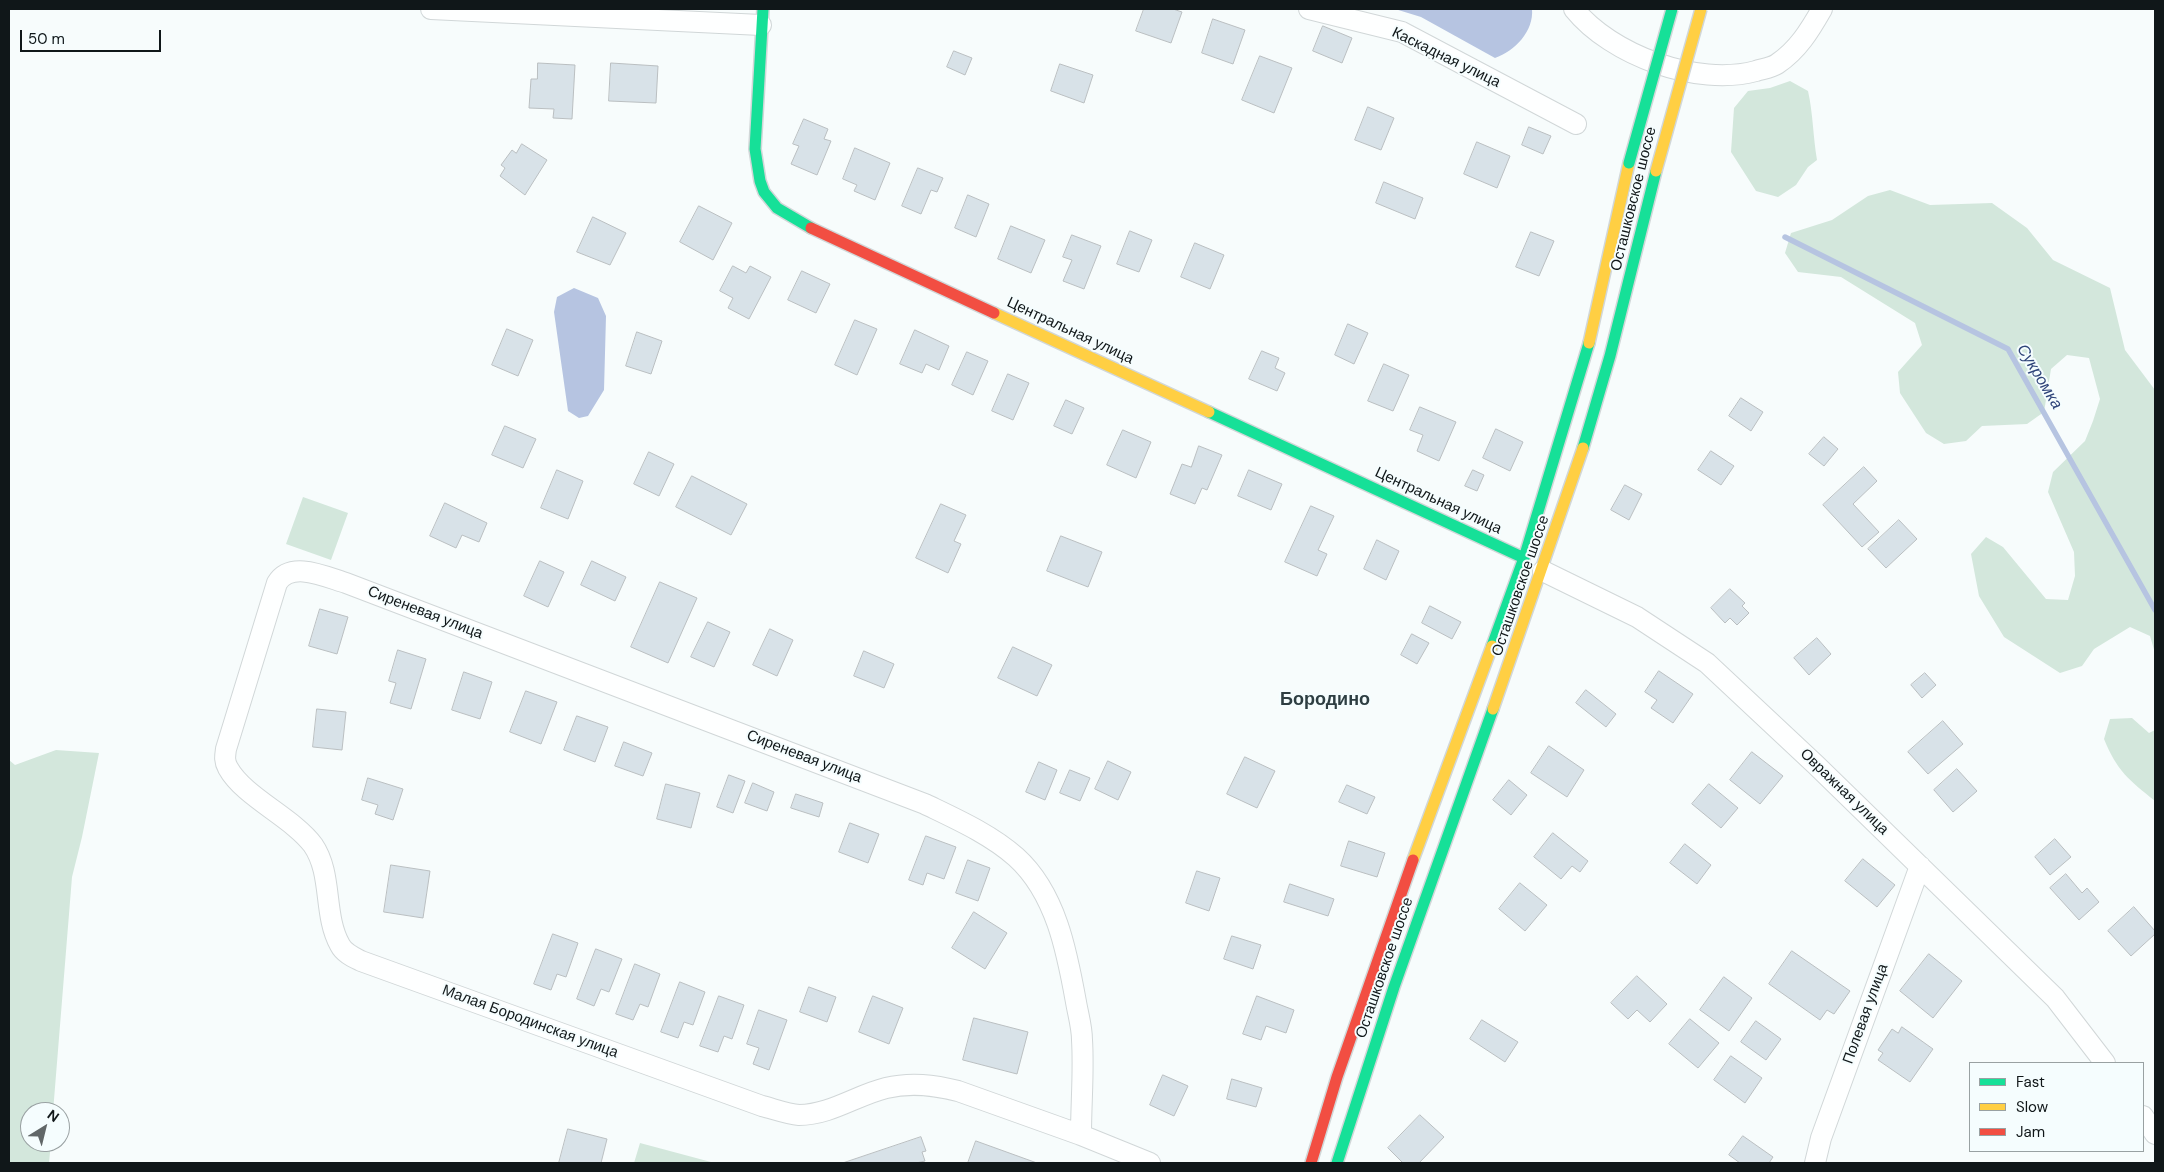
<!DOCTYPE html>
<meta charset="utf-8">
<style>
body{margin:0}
#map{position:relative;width:2164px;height:1172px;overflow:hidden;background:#f7fcfc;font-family:"DM Sans",sans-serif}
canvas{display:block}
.frame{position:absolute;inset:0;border:10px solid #101719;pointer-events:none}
.legend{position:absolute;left:1969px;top:1062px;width:175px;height:90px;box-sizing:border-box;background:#f5fdfe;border:1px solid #99a1a2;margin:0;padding:6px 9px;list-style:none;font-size:15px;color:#101719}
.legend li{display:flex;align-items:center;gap:10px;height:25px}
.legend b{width:25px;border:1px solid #99a1a2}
.north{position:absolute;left:20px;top:1102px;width:50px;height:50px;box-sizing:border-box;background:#f5fdfe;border:1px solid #99a1a2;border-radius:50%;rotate:36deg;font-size:14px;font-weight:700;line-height:20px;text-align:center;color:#101719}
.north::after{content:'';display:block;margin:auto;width:18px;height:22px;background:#616768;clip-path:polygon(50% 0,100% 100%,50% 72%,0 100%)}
.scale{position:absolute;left:20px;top:30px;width:141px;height:22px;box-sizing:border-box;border:2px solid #101719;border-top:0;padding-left:6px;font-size:15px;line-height:18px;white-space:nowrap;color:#101719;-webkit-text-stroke:4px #f5fdfe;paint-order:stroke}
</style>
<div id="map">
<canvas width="2164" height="1172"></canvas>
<div class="frame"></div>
<ul class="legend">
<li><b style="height:6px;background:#16e098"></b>Fast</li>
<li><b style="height:6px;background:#ffcf43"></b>Slow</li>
<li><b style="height:6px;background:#f24e42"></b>Jam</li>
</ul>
<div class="north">N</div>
<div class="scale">50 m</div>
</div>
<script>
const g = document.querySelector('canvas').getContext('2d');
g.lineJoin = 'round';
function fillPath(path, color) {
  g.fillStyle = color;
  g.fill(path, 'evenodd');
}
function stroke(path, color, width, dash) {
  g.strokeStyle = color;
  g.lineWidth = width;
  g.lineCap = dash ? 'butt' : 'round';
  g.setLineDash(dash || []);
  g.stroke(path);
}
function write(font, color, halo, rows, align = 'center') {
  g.font = font + ' "DM Sans",sans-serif';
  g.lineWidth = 4;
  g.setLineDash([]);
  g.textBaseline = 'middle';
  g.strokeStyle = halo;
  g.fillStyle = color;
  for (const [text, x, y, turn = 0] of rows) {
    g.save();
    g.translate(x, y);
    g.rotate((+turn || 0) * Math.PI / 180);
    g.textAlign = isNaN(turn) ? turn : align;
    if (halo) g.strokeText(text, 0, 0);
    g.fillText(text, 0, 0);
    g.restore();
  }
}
const green = new Path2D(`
 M1790 81 1808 91C1813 113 1813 136 1817 160L1808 167 1796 185 1778 197 1756 191 1731 152 1734 108 1748 91 1770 88Z
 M1890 190 1930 205 1992 203 2027 228 2053 260 2110 288 2125 350 2155 390V653L2150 636 2130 627 2094 649 2082 666 2060 673 2004 637 1979 596 1971 554 1986 537 2003 547 2046 599 2068 600 2075 576 2074 552 2048 492 2053 472 2085 441 2093 421 2100 399 2089 358 2067 355 2051 369 2044 412 2027 424 1982 426 1966 441 1944 444 1926 433 1900 393 1898 372 1922 345 1915 323 1841 277 1798 272 1785 253 1791 233 1832 220 1868 196Z
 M303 497 348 513 331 560 286 544Z
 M2132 718 2149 733 2155 730V801C2129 780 2117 771 2104 739L2110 719Z
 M56 750 99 753 82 837 72 877 53 1112H30V1142H51L49 1163H9V760L15 765Z
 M640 1143 711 1162 710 1163H634Z`);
const water = new Path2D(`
 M1395 9H1532C1534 31 1515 51 1495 58L1421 17Z
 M574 288 598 298 606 316 604 390 588 416 579 418 568 411 554 312 557 297Z`);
const stream = new Path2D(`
 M1785 237 2008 349 2155 610`);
const building = new Path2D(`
 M1144 9H1173L1182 12 1171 43 1136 31Z
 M1213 19 1245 30 1233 64 1202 53Z
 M1323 26 1352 38 1342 63 1313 51Z
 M954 51 972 58 965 75 947 67Z
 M1260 56 1292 68 1274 113 1242 100Z
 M538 63 575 65 572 119 553 118 554 109 529 108 531 79H537Z
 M611 63 658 66 656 103 609 101Z
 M1060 64 1093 75 1084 103 1051 91Z
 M1368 107 1394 118 1381 150 1355 140Z
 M804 119 828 129 824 139 831 141 817 175 791 164 799 146 793 144Z
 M1529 127 1551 136 1543 154 1522 145Z
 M1477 142 1510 156 1497 188 1464 174Z
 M522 144 547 160 525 195 500 176 505 168 501 165 512 150 516 153Z
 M855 148 890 163 875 200 854 191 857 185 843 179Z
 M918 168 943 178 937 192 931 190 921 214 902 206Z
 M1384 182 1423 198 1415 219 1376 203Z
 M968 195 989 204 976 237 955 228Z
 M699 206 732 223 713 260 680 242Z
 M593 217 626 233 610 265 577 252Z
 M1011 226 1045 240 1031 273 998 259Z
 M1130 231 1152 240 1139 272 1117 264Z
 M1531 232 1554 241 1539 276 1516 267Z
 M1072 235 1101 246 1084 289 1063 281 1072 260 1063 257Z
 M1195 243 1224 255 1210 289 1181 277Z
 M733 266 746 273 750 266 771 277 749 319 728 308 733 298 720 291Z
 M802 271 830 284 816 313 788 300Z
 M855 320 877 329 857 375 835 365Z
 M1348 324 1368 333 1354 364 1335 355Z
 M507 329 533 340 518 376 492 365Z
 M915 330 949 346 939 370 926 364 922 373 900 364Z
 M637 332 662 341 651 374 626 366Z
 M1262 351 1279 358 1275 368 1285 373 1277 391 1249 379Z
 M967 352 988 361 973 395 952 385Z
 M1384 364 1409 375 1393 411 1368 401Z
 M1008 374 1029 383 1013 420 992 411Z
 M1741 398 1763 412 1751 431 1729 416Z
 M1066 400 1084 408 1072 434 1054 426Z
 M1420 407 1456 422 1439 461 1417 451 1423 435 1410 430Z
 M505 426 536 439 523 468 492 455Z
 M1496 429 1523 442 1510 471 1483 458Z
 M1123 430 1151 442 1136 478 1107 465Z
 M1824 437 1838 449 1824 466 1809 454Z
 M1199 446 1222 455 1207 490 1202 488 1195 504 1170 494 1182 464 1191 467Z
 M1711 451 1734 466 1721 485 1698 470Z
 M649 452 674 464 659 496 634 484Z
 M1864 467 1877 481 1853 504 1879 532 1862 547 1823 505Z
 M557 470 583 481 568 519 541 508Z
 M1249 470 1282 484 1271 510 1238 496Z
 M1473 470 1484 475 1477 491 1465 486Z
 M692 476 747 504 731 535 676 507Z
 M1625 485 1642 494 1629 520 1611 510Z
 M445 503 487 523 479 542 462 535 456 548 430 536Z
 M941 504 966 515 954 541 961 544 948 573 916 558Z
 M1311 506 1334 516 1318 550 1327 554 1317 576 1285 562Z
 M1899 520 1917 539 1886 568 1868 549Z
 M1061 536 1102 552 1088 587 1047 571Z
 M1377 540 1399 551 1386 580 1364 569Z
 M540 561 564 572 548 607 524 596Z
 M592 561 626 577 615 601 581 585Z
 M660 582 697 598 668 663 631 647Z
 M1730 589 1745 603 1742 606 1749 613 1737 625 1730 618 1725 623 1711 608Z
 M1430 606 1461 622 1452 639 1422 623Z
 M320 609 348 617 337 654 309 646Z
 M708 622 730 632 714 667 691 657Z
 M770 629 793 640 777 676 753 665Z
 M1412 634 1429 643 1417 664 1401 655Z
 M1817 638 1831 654 1809 675 1794 658Z
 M1013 647 1052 665 1037 696 998 678Z
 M398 650 426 659 411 709 390 703 396 683 389 681Z
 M864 651 894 664 884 688 854 676Z
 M1659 671 1693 694 1673 723 1651 708 1657 700 1645 692Z
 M464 672 492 682 480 719 452 710Z
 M1925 673 1936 685 1922 698 1911 685Z
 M1586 690 1616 714 1606 727 1576 703Z
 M526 691 557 702 541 744 510 732Z
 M317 709 346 712 342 750 313 747Z
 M577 716 608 727 595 762 564 750Z
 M1943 721 1963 744 1928 774 1908 752Z
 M624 742 652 753 643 776 615 766Z
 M1549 746 1584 770 1567 797 1531 773Z
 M1752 752 1783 776 1760 804 1730 780Z
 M1245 757 1275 771 1257 808 1227 794Z
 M1108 761 1131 772 1118 800 1095 789Z
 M1039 762 1057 770 1045 800 1026 792Z
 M1957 769 1977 791 1953 812 1934 790Z
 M1070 770 1090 778 1080 801 1060 793Z
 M729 775 745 781 733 813 717 807Z
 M368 778 403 789 393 820 375 814 378 805 362 800Z
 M1509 780 1527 795 1511 815 1493 800Z
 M753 783 774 792 767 811 745 803Z
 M666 784 700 793 691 828 657 819Z
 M1709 784 1738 808 1721 828 1692 804Z
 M1347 785 1375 797 1367 814 1339 802Z
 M796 794 823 803 819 817 791 808Z
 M850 823 879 834 868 863 839 852Z
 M1553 833 1588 861 1580 872 1572 866 1561 879 1534 857Z
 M926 836 956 847 944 879 927 873 923 885 909 880Z
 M2055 839 2071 857 2050 875 2035 857Z
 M1349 841 1385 853 1377 877 1341 866Z
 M1685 844 1711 865 1697 884 1670 863Z
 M1863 859 1895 885 1877 907 1845 881Z
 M968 860 990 868 978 901 956 893Z
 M391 865 430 871 423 918 384 912Z
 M1197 871 1220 878 1209 911 1186 903Z
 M2066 874 2082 893 2087 888 2099 902 2079 920 2050 888Z
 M1520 883 1547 905 1525 931 1499 909Z
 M1290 884 1334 899 1328 916 1284 902Z
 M2134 907 2155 931V934L2131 956 2108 931Z
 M974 912 1007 933 985 969 952 948Z
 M553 934 578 943 566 977 557 974 551 990 534 984Z
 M1232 936 1261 945 1253 969 1224 959Z
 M596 949 622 959 609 992 601 989 594 1006 577 999Z
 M1792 951 1850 991 1834 1014 1827 1010 1820 1020 1769 984Z
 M1929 954 1962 981 1933 1018 1900 991Z
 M635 964 660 974 648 1007 640 1004 633 1020 616 1014Z
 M1637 976 1667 1004 1650 1022 1637 1010 1628 1019 1611 1003Z
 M1724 977 1752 998 1729 1031 1700 1010Z
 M680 982 705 992 693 1025 684 1022 678 1038 661 1032Z
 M809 987 836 997 827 1022 800 1012Z
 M719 996 744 1005 732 1039 724 1036 718 1052 700 1046Z
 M873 996 903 1008 889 1044 859 1032Z
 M1257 996 1294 1010 1286 1033 1266 1026 1261 1040 1243 1034Z
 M759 1010 787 1020 769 1070 753 1064 759 1048 747 1044Z
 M974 1018 1028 1032 1017 1074 963 1060Z
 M1690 1019 1719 1043 1698 1068 1669 1044Z
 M1482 1020 1518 1042 1505 1062 1470 1039Z
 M1756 1021 1781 1039 1766 1060 1741 1042Z
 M1902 1027 1933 1049 1910 1082 1878 1060 1883 1053 1878 1050 1892 1029 1898 1033Z
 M1731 1056 1762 1078 1745 1103 1714 1080Z
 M1163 1075 1188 1086 1174 1116 1150 1105Z
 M1232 1079 1262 1088 1256 1107 1227 1099Z
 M1420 1115 1444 1137 1419 1163H1403L1388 1148Z
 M568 1129 607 1139 601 1163H559Z
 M1743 1136 1773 1157 1769 1163H1740L1729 1155Z
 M921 1137 926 1151 922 1152 925 1161 916 1163H843Z
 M976 1141 1037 1163H968Z`);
const street = new Path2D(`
 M431 9 761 25
 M1309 9 1402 32 1576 124
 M1574 9C1611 55 1697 87 1756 71 1762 69 1771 68 1777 64 1798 50 1810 30 1822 9
 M1543 571 1637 617 1707 663 1816 765 2055 998 2105 1063
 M2143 1116 2155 1134
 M1081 1135C1081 1103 1084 1071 1082 1040 1082 1027 1078 1014 1076 1002 1067 952 1056 893 1016 857 990 834 956 819 925 804L346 583C326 577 291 560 277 583L226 749C225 756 224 761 228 768 244 797 292 817 313 845 333 874 323 915 340 945 344 953 353 957 361 961L762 1106C774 1109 787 1114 799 1115 830 1115 857 1095 886 1088 911 1082 934 1085 958 1091L1081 1135 1150 1163
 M1815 1163 1821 1138 1920 866`);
const fast = new Path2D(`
 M763 9 755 149 760 181 764 192 777 208 811 228
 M1209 412 1524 558
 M1583 448 1610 356 1656 171
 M1492 646 1524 558 1589 343
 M1337 1163 1394 987 1493 709`);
const slow = new Path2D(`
 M994 313 1209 412
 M1589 343 1629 163
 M1493 709 1583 448
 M1413 860 1492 646`);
const jam = new Path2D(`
 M811 228 994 313
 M1311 1163 1337 1077 1413 860`);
const fastBridge = new Path2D(`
 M1629 163 1672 9`);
const slowBridge = new Path2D(`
 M1656 171 1701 9`);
const streetNames = [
 ["Каскадная улица",1446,58,26],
 ["Осташковское шоссе",1634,199,-76],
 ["Центральная улица",1070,331,25],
 ["Центральная улица",1438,501,25],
 ["Осташковское шоссе",1521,586,-71],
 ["Сиреневая улица",425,613,21],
 ["Сиреневая улица",804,757,21],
 ["Овражная улица",1844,792,44],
 ["Осташковское шоссе",1385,968,-71],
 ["Полевая улица",1866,1014,-70],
 ["Малая Бородинская улица",530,1022,20]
];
const waterNames = [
 ["Сукромка",2039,377,59]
];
const quarterNames = [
 ["Бородино",1325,700]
];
fillPath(green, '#d3e7dc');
fillPath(water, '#b6c4e1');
stroke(stream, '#b6c4e1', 5.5);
fillPath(building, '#d8e2e8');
stroke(building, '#babfc1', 1);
stroke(street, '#d1d7d8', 22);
stroke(fast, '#d1d7d8', 14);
stroke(slow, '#d1d7d8', 14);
stroke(jam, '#d1d7d8', 14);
stroke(street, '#feffff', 20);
stroke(fast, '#16e098', 11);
stroke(slow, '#ffcf43', 11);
stroke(jam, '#f24e42', 11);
stroke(fastBridge, '#d1d7d8', 14, []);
stroke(slowBridge, '#d1d7d8', 14, []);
stroke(fastBridge, '#16e098', 11);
stroke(slowBridge, '#ffcf43', 11);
write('15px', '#101719', '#f5fdfe', streetNames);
write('italic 16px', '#2f4479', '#f5fdfe', waterNames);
write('bold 18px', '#2e3e42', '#f5fdfe', quarterNames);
</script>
